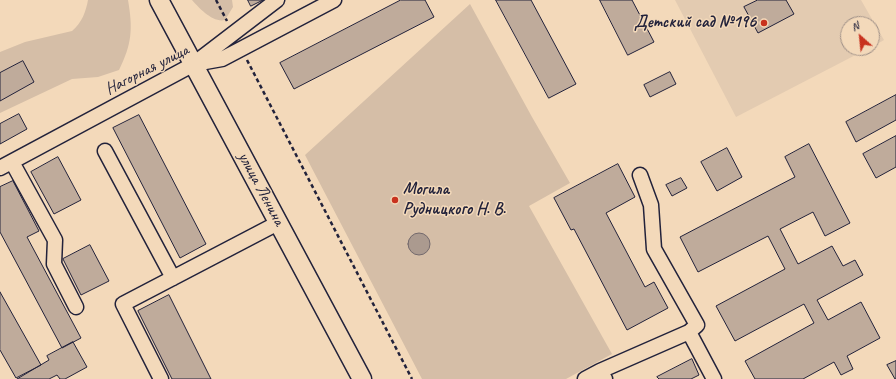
<!DOCTYPE html>
<meta charset="utf-8">
<style>
body{margin:0}
#map{position:relative;width:896px;height:379px;overflow:hidden;background:#f3d9ba;font-family:Caveat,sans-serif}
canvas{display:block}
.north{position:absolute;left:840px;top:16px;width:40px;height:40px;box-sizing:border-box;background:#f3d9ba;border:1px solid #9f9087;border-radius:50%;rotate:333deg;font-size:11px;font-weight:700;line-height:16px;text-align:center;color:#22223b}
.north::after{content:'';display:block;margin:auto;width:14px;height:18px;background:#c8321e;clip-path:polygon(50% 0,100% 100%,50% 72%,0 100%)}
</style>
<div id="map">
<canvas width="896" height="379"></canvas>
<div class="north">N</div>
</div>
<script>
const g = document.querySelector('canvas').getContext('2d');
g.lineJoin = 'round';
function fillPath(path, color) {
  g.fillStyle = color;
  g.fill(path, 'evenodd');
}
function stroke(path, color, width, dash) {
  g.strokeStyle = color;
  g.lineWidth = width;
  g.lineCap = dash ? 'butt' : 'round';
  g.setLineDash(dash || []);
  g.stroke(path);
}
function write(font, color, halo, rows, align = 'center') {
  g.font = font + ' Caveat,sans-serif';
  g.lineWidth = 3;
  g.setLineDash([]);
  g.textBaseline = 'middle';
  g.strokeStyle = halo;
  g.fillStyle = color;
  for (const [text, x, y, turn = 0] of rows) {
    g.save();
    g.translate(x, y);
    g.rotate((+turn || 0) * Math.PI / 180);
    g.textAlign = isNaN(turn) ? turn : align;
    if (halo) g.strokeText(text, 0, 0);
    g.fillText(text, 0, 0);
    g.restore();
  }
}
const built = new Path2D(`
 M675 0H861L884 40 872 47V24H848V48H869L736 117Z`);
const green = new Path2D(`
 M88 0H128C133 29 132 44 119 70L98 77 72 79 0 113V52L25 42 72 31C82 23 86 11 88 0Z
 M192 0H232L233 7 225 20C213 23 199 8 192 0Z
 M470 4 532 117 570 183 529 206 612 354 566 379H422L305 155Z`);
const water = new Path2D(`
 M408 244a11 11 0 1 1 22 0a11 11 0 1 1-22 0Z`);
const building = new Path2D(`
 M248 0H263L251 6Z
 M401 0H425L434 17 294 89 280 63Z
 M496 0H531L576 84 549 98Z
 M600 0H632L654 42 628 55Z
 M758 0H786L794 14 758 33 744 7Z
 M23 61 34 82 0 101V73Z
 M670 72 676 84 650 97 644 85Z
 M896 95V120L856 142 846 122Z
 M19 114 27 129 0 144V124Z
 M139 115 206 244 180 258 113 128Z
 M896 136V167L876 178 863 154Z
 M809 144 850 223 825 236 813 212 780 229 798 264 832 246 843 266 855 260 863 275 817 300 828 320 861 302 880 338 847 356 853 369 841 375 834 362 803 379H755L745 361 814 323 804 304 735 341 716 306 785 269 768 236 698 272 680 237 795 177 785 157Z
 M727 148 742 177 717 191 701 162Z
 M58 157 81 200 54 214 31 172Z
 M618 164 635 197 606 213 645 287 654 282 668 308 627 330 574 229 571 230 554 198Z
 M681 178 687 188 672 196 666 185Z
 M13 181 39 231 27 237 81 338 62 348 0 232V187Z
 M90 245 109 281 81 295 63 259Z
 M0 292 41 365 16 378 0 350Z
 M169 295 211 379H172L138 311Z
 M73 342 87 367 65 379H60L57 375 49 379H17L49 360 47 356Z
 M692 359 699 375 691 379H659L657 377Z
 M896 361V379H895L887 365Z`);
const path = new Path2D(`
 M216 0 227 21
 M247 60 412 379`);
const minor = new Path2D(`
 M196 62 277 0
 M105 151 173 278
 M12 162 55 240 54 264 76 307
 M0 168 194 64 222 59 334 0
 M689 332 714 379
 M600 371 689 332 697 325 654 249 651 205 640 175
 M161 379 123 304 278 223
 M585 379 600 371 605 379`);
const major = new Path2D(`
 M159 0 362 379`);
const markers = [
 [764,23,4,"#c8321e"],
 [395,200,4,"#c8321e"]
];
const poiNames = [
 ["Детский сад №196",756,23],
 ["Могила",403,190,"left"],
 ["Рудницкого Н. В.",403,210,"left"]
];
const streetNames = [
 ["Нагорная улица",147,70,-27],
 ["улица Ленина",261,189,62]
];
fillPath(built, '#e3cbb1');
fillPath(green, '#d5bea7');
fillPath(water, '#ab9a8f');
stroke(water, '#746a6d', 1);
fillPath(building, '#bfab9b');
stroke(building, '#22223b', 1);
stroke(minor, '#22223b', 17);
stroke(major, '#22223b', 21);
stroke(path, '#22223b', 2.5, [4, 3]);
stroke(minor, '#f3d9ba', 14);
stroke(major, '#f3d9ba', 18);
for (const [x, y, r, color] of markers) {
  const dot = new Path2D();
  dot.arc(x, y, r, 0, 2 * Math.PI);
  g.fillStyle = color;
  g.fill(dot);
  stroke(dot, '#f3d9ba', 1.5);
}
write('bold 17px', '#22223b', '#f3d9ba', poiNames, 'right');
write('17px', '#22223b', '#f3d9ba', streetNames);
</script>
